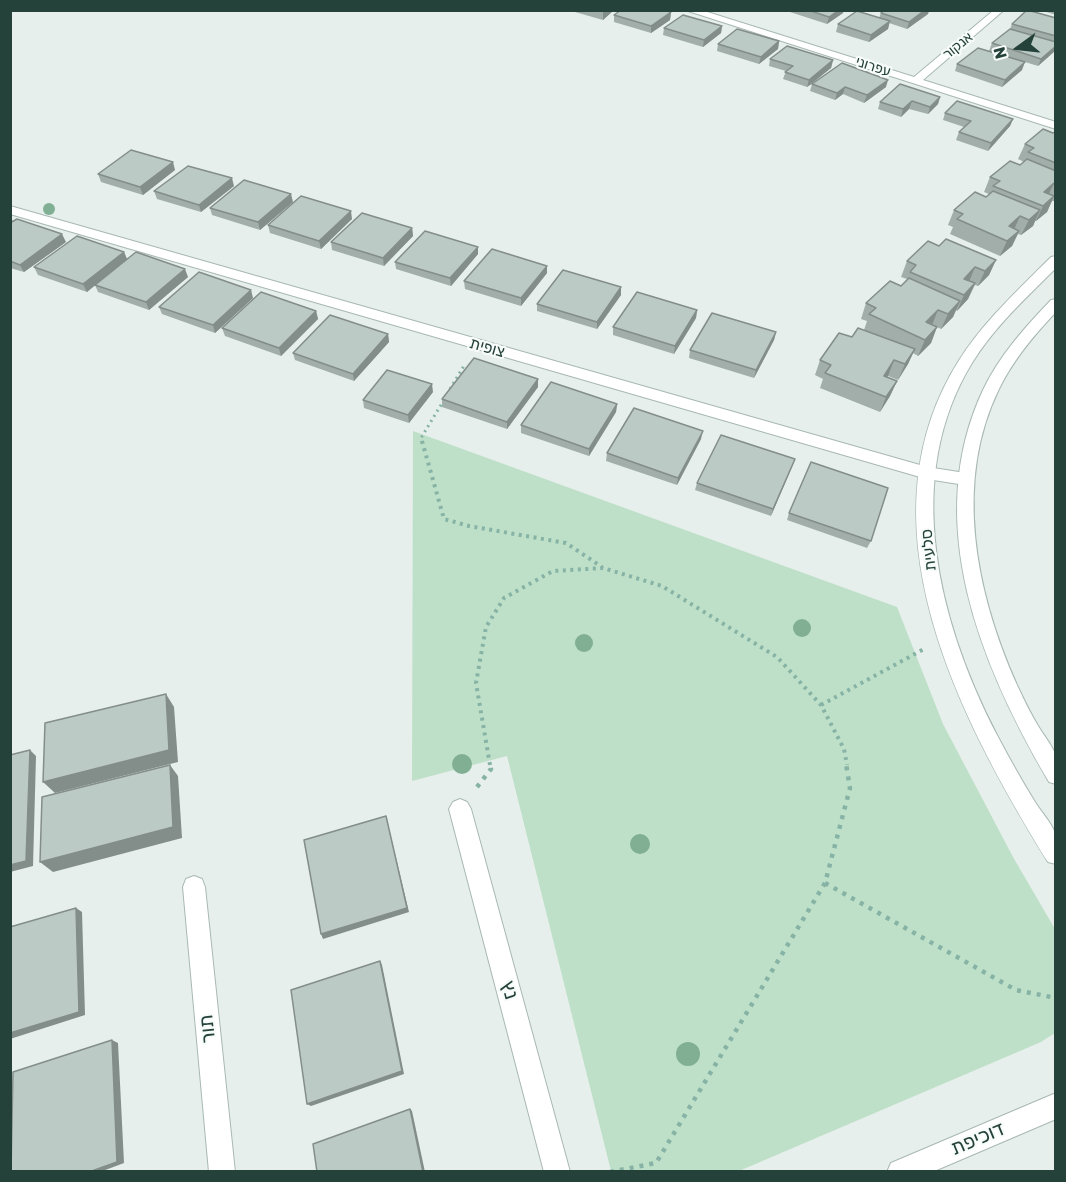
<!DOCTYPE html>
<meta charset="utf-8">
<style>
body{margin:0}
#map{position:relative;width:1066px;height:1182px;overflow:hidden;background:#e6efeb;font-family:Rubik,sans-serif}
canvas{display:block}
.frame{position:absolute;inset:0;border:12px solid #24423a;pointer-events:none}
.north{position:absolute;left:988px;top:18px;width:60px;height:60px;-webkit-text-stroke:4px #f7fbf9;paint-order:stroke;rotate:255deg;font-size:16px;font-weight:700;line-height:24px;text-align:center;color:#24423a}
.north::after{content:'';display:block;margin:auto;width:21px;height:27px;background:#24423a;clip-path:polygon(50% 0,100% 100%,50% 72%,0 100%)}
</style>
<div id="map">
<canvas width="1066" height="1182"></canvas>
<div class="frame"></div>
<div class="north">N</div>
</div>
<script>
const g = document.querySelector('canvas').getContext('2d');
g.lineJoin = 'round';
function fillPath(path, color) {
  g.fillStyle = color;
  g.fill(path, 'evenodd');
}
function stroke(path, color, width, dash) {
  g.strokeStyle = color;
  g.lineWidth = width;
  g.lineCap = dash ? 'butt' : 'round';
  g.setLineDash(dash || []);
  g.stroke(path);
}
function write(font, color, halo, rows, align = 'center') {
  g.font = font + ' Rubik,Heebo,sans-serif';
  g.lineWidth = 4.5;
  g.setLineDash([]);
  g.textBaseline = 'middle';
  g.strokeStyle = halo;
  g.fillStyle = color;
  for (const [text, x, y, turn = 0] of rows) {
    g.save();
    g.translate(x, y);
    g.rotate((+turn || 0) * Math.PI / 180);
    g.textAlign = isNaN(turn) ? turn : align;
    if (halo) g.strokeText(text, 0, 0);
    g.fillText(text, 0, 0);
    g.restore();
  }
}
const green = new Path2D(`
 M413 431 897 607 943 724 1013 857 1055 929V1033L1041 1042 739 1171H611L507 756 412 781Z`);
const pathFar2 = new Path2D(`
 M450 389 465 364
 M422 443 421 438 444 400`);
const pathFar1 = new Path2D(`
 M422 441 444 519 469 526 566 543 602 567
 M821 705 924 649
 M490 765 476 683 486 627 504 598 553 571 603 568 662 586 777 657 821 705 844 749 847 765`);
const path = new Path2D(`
 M477 787 491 769 490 764
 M825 883 1016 990 1056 998
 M610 1172 656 1163 825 883 850 788 846 764`);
const minor = new Path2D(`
 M685 10H701L914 77 994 10H1004L923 80 1056 122V129Z
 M10 206 927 467 965 473 971 475 973 479 971 483 965 485 927 479 10 214Z
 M460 799 467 802 471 809 570 1172H544L449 809 453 802Z
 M194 876 202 879 205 887 235 1172H209L183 887 186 879Z
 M1056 1093V1119L932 1172H887L891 1163Z`);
const tertiary = new Path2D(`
 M1056 256V268C1026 298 994 327 972 363 901 479 939 623 997 735 1009 758 1022 781 1035 802 1041 812 1051 822 1055 833 1058 841 1056 855 1056 864L1048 862C960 719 857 524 958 362 983 322 1018 290 1051 257Z
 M1056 299V312C1034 335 1013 360 999 389 953 483 976 593 1017 685 1024 700 1031 715 1040 729 1045 737 1054 748 1056 757 1057 766 1056 776 1056 784L1049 782C981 666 921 522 983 390 999 356 1025 327 1051 300Z`);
const trees = [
 [49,209,6],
 [802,628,9],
 [584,643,9],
 [462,764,10],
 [640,844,10],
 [688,1054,12]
];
const wall = new Path2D(`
 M568 10H614L603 20Z
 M790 10H844L843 13 827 24 790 12Z
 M884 10H929L928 14 907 29 889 23 888 29 869 42 836 32 838 24 879 18 881 13Z
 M1040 10H1056V15Z
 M671 12 670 20 651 33 614 22V15Z
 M1056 18 1055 51 1038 66 989 51 992 43 1010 29 1012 24Z
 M722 26 721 33 703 47 663 35 664 28Z
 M779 41 778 49 759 64 717 51 718 44Z
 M770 59 833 60 831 68 813 83 886 87 864 103 843 94 835 100 810 91 812 84 807 87 783 79 786 71 769 66Z
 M957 64 1022 70 1002 87 955 71Z
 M940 97 938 104 928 114 909 109 901 117 878 109 880 102Z
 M945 113 1013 119 1010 126 988 151 956 140 959 132 964 127 943 120Z
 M1056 131V201H1052L1047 212 1036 221H1035L1033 226 1021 235 1018 234 1012 246 1000 256 950 234 953 227 948 225 954 210 986 197 989 194 984 192 990 177 1020 165 1024 162 1018 159 1025 144 1053 133Z
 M175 170 143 195 101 182 98 174Z
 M234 186 201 212 157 199 154 191Z
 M293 202 260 230 212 215 210 208Z
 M10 217 13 221 66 242 24 272 10 268Z
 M352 219 321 249 270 233 268 225Z
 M412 228 413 236 384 266 332 250 331 242Z
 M939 246 996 260 989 275 978 286 975 285 968 299 957 311 956 310 953 317 941 329 937 327 931 343 918 356 913 353 908 364 898 380 888 376 887 377 897 381 890 396 880 412 820 388 823 379 815 375 820 360 864 330 867 321 861 319 866 303 901 286 907 279 901 277 907 261Z
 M478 247V254L451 286 396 269 395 262Z
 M124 252 127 259 188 277 149 310 98 292 95 285 87 292 38 275 34 267Z
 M547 266V273L521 306 465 289 464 281Z
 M621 287V295L597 329 537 311V304Z
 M253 298 215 333 162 314 159 307Z
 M697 310 696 318 674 354 613 335V327Z
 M316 311 318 319 281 356 225 336 222 328Z
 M776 332 774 340 754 378 689 358 690 350Z
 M388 334 389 342 354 381 295 360 293 353Z
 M538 379V387L507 429 442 407V399Z
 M433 392 409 423 364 408 363 400Z
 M617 404 616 412 589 456 521 433V425Z
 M701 439 677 485 606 461 607 453Z
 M795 459 771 516 695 490 697 483Z
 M789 513 871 541 867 548 787 520Z`);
const shadedWall = new Path2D(`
 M606 10H614L603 20V12Z
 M839 10H844L843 13 827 24 829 17Z
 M925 10H929L928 14 907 29 909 22Z
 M671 12 670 20 651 33V26Z
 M890 21 888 29 869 42 871 35Z
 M722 26 721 33 703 47 704 40Z
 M779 41 778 49 759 64 761 57Z
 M1056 46V50L1038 66 1041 59Z
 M833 60 831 68 807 87 809 80Z
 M1025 62 1022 70 1002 87 1005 80Z
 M888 80 886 87 864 103 867 95Z
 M845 87 843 94 835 100 837 93Z
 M940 97 938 104 928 114 930 107Z
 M912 101 909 109 901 117 903 109Z
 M1013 119 1010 126 988 151 991 143Z
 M173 162 175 170 143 195 140 187Z
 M232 178 234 186 201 212 199 205Z
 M1054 183 1047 198 1044 192Z
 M291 194 293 202 260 230 258 222Z
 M1054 196 1047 212 1036 221 1043 206Z
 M1040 210 1033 226 1021 235 1029 220Z
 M351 211 352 219 321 249 319 241Z
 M1020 216 1013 232 1009 226Z
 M412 228 413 236 384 266 383 258Z
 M1019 231 1012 246 1000 256 1007 241Z
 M62 234 66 242 24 272 20 265Z
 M478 247V254L451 286 450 278Z
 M124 252 127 259 87 292 83 284Z
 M996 260 989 275 978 286 985 271Z
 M547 266V273L521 306V298Z
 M975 267 969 282 958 294 964 279Z
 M185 269 188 277 149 310 146 302Z
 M975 283 968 299 957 311 964 295Z
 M621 287V295L597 329V322Z
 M251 290 253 298 215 333 213 325Z
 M960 301 953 317 941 329 948 314Z
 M697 310 696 318 674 354 675 346Z
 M938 310 932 325 926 322Z
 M316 311 318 319 281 356 279 348Z
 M937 327 931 343 918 356 925 340Z
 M776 332 774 340 754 378 756 370Z
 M388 334 389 342 354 381 353 374Z
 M915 349 908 364 898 380 905 364Z
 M894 360 888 376 878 391 884 376Z
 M538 379V387L507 429V422Z
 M897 381 890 396 880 412 886 397Z
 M432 384 433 392 409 423 408 415Z
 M617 404 616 412 589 456V449Z
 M703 431 701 439 677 485 678 478Z
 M795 459 792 467 771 516 773 509Z
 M166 694 174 707 178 762 55 793 43 782Z
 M30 750 36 756 33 866 10 872V865Z
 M170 765 178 776 182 838 53 872 40 862Z
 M386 816 409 912 323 939 321 934Z
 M76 908 82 912 85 1015 10 1039V1033Z
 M380 961 382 965 404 1074 311 1106 307 1104Z
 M112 1040 118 1043 124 1163 100 1172H89Z
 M410 1109 412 1111 425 1172H423Z`);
const building = new Path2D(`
 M621 10H664L671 12 651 26 614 15Z
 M808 10H839L829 17Z
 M884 10H925L909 22 881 13Z
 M1027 10 1056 18V36L1012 24Z
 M857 11 890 21 871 35 838 24Z
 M683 15 722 26 704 40 664 28Z
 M737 29 779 41 761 57 718 44Z
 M1010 29 1056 42V46L1041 59 992 43Z
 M787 46 833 60 809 80 785 72 793 66 770 59Z
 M978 48 1025 62 1005 80 957 64Z
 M842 63 888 80 867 95 845 87 837 93 812 84Z
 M900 84 940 97 930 107 912 101 903 109 880 102Z
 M957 101 1013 119 991 143 959 132 971 121 945 113Z
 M1043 129 1053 133 1056 131V163L1028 152 1034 148 1025 144Z
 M131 150 173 162 140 187 98 174Z
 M1027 159 1056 171V184L1054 183 1044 192 1054 196 1043 206 993 186 1000 181 990 177 1010 161 1020 165Z
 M188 166 232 178 199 205 154 191Z
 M244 180 291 194 258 222 210 208Z
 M993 191 1040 210 1029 220 1020 216 1009 226 1019 231 1007 241 957 219 963 214 954 210 975 192 986 197Z
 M301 196 351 211 319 241 268 225Z
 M362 213 412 228 383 258 331 242Z
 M17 219 62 234 20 265 10 261V223Z
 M425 231 478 247 450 278 395 262Z
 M77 236 124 252 83 284 34 267Z
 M946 239 996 260 985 271 975 267 964 279 975 283 964 295 910 272 916 265 907 261 928 241 939 246Z
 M492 249 547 266 521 298 464 281Z
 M136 252 185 269 146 302 95 285Z
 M563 270 621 287 597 322 537 304Z
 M199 272 251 290 213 325 159 307Z
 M909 278 960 301 948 314 938 310 926 322 937 327 925 340 869 314 876 308 866 303 890 281 901 286Z
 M261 292 316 311 279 348 222 328Z
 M637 292 697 310 675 346 613 327Z
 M712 313 776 332 756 370 690 350Z
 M330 315 388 334 353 374 293 353Z
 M858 328 915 349 905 364 894 360 884 376 897 381 886 397 825 373 831 365 820 360 839 333 852 337Z
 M474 358 538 379 507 422 442 399Z
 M387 370 432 384 408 415 363 400Z
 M551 382 617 404 589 449 521 425Z
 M634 408 703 431 678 478 607 453Z
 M721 435 795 459 773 509 697 483Z
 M811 462 888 488 871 541 789 513Z
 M166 694 169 750 43 782 45 723Z
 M30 750 26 861 10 865V755Z
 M170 765 173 827 40 862 42 797Z
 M386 816 407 908 321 934 304 840Z
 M76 908 79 1012 10 1033V927Z
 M380 961 402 1071 307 1104 291 990Z
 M112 1040 117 1162 89 1172H11L13 1072Z
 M410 1109 423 1172H317L313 1144Z`);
const farStreetnames = [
 ["אנקור",958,46,-39],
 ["עפרוני",873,67,18]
];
const streetNames = [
 ["צופית",487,348,16],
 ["סלעית",929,550,-96]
];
const nearStreetnames = [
 ["נץ",509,990,75],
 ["תור",208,1029,-96],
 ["דוכיפת",978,1139,-23]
];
fillPath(green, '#bfe0c8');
stroke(minor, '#a8b8b2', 2);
stroke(tertiary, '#a8b8b2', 2);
stroke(pathFar2, '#86b3a5', 3, [2, 4]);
stroke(pathFar1, '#86b3a5', 4, [3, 4.5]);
stroke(path, '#86b3a5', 4.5, [4, 6]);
fillPath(minor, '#fff');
fillPath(tertiary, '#fff');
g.fillStyle = '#80af93';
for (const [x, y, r] of trees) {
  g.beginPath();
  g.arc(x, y, r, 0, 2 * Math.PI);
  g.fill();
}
fillPath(wall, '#a1aea9');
fillPath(shadedWall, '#838d89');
fillPath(building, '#bbcac4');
stroke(building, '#838d89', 1.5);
write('14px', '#24423a', '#f7fbf9', farStreetnames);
write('16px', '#24423a', '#f7fbf9', streetNames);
write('20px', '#24423a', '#f7fbf9', nearStreetnames);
</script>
